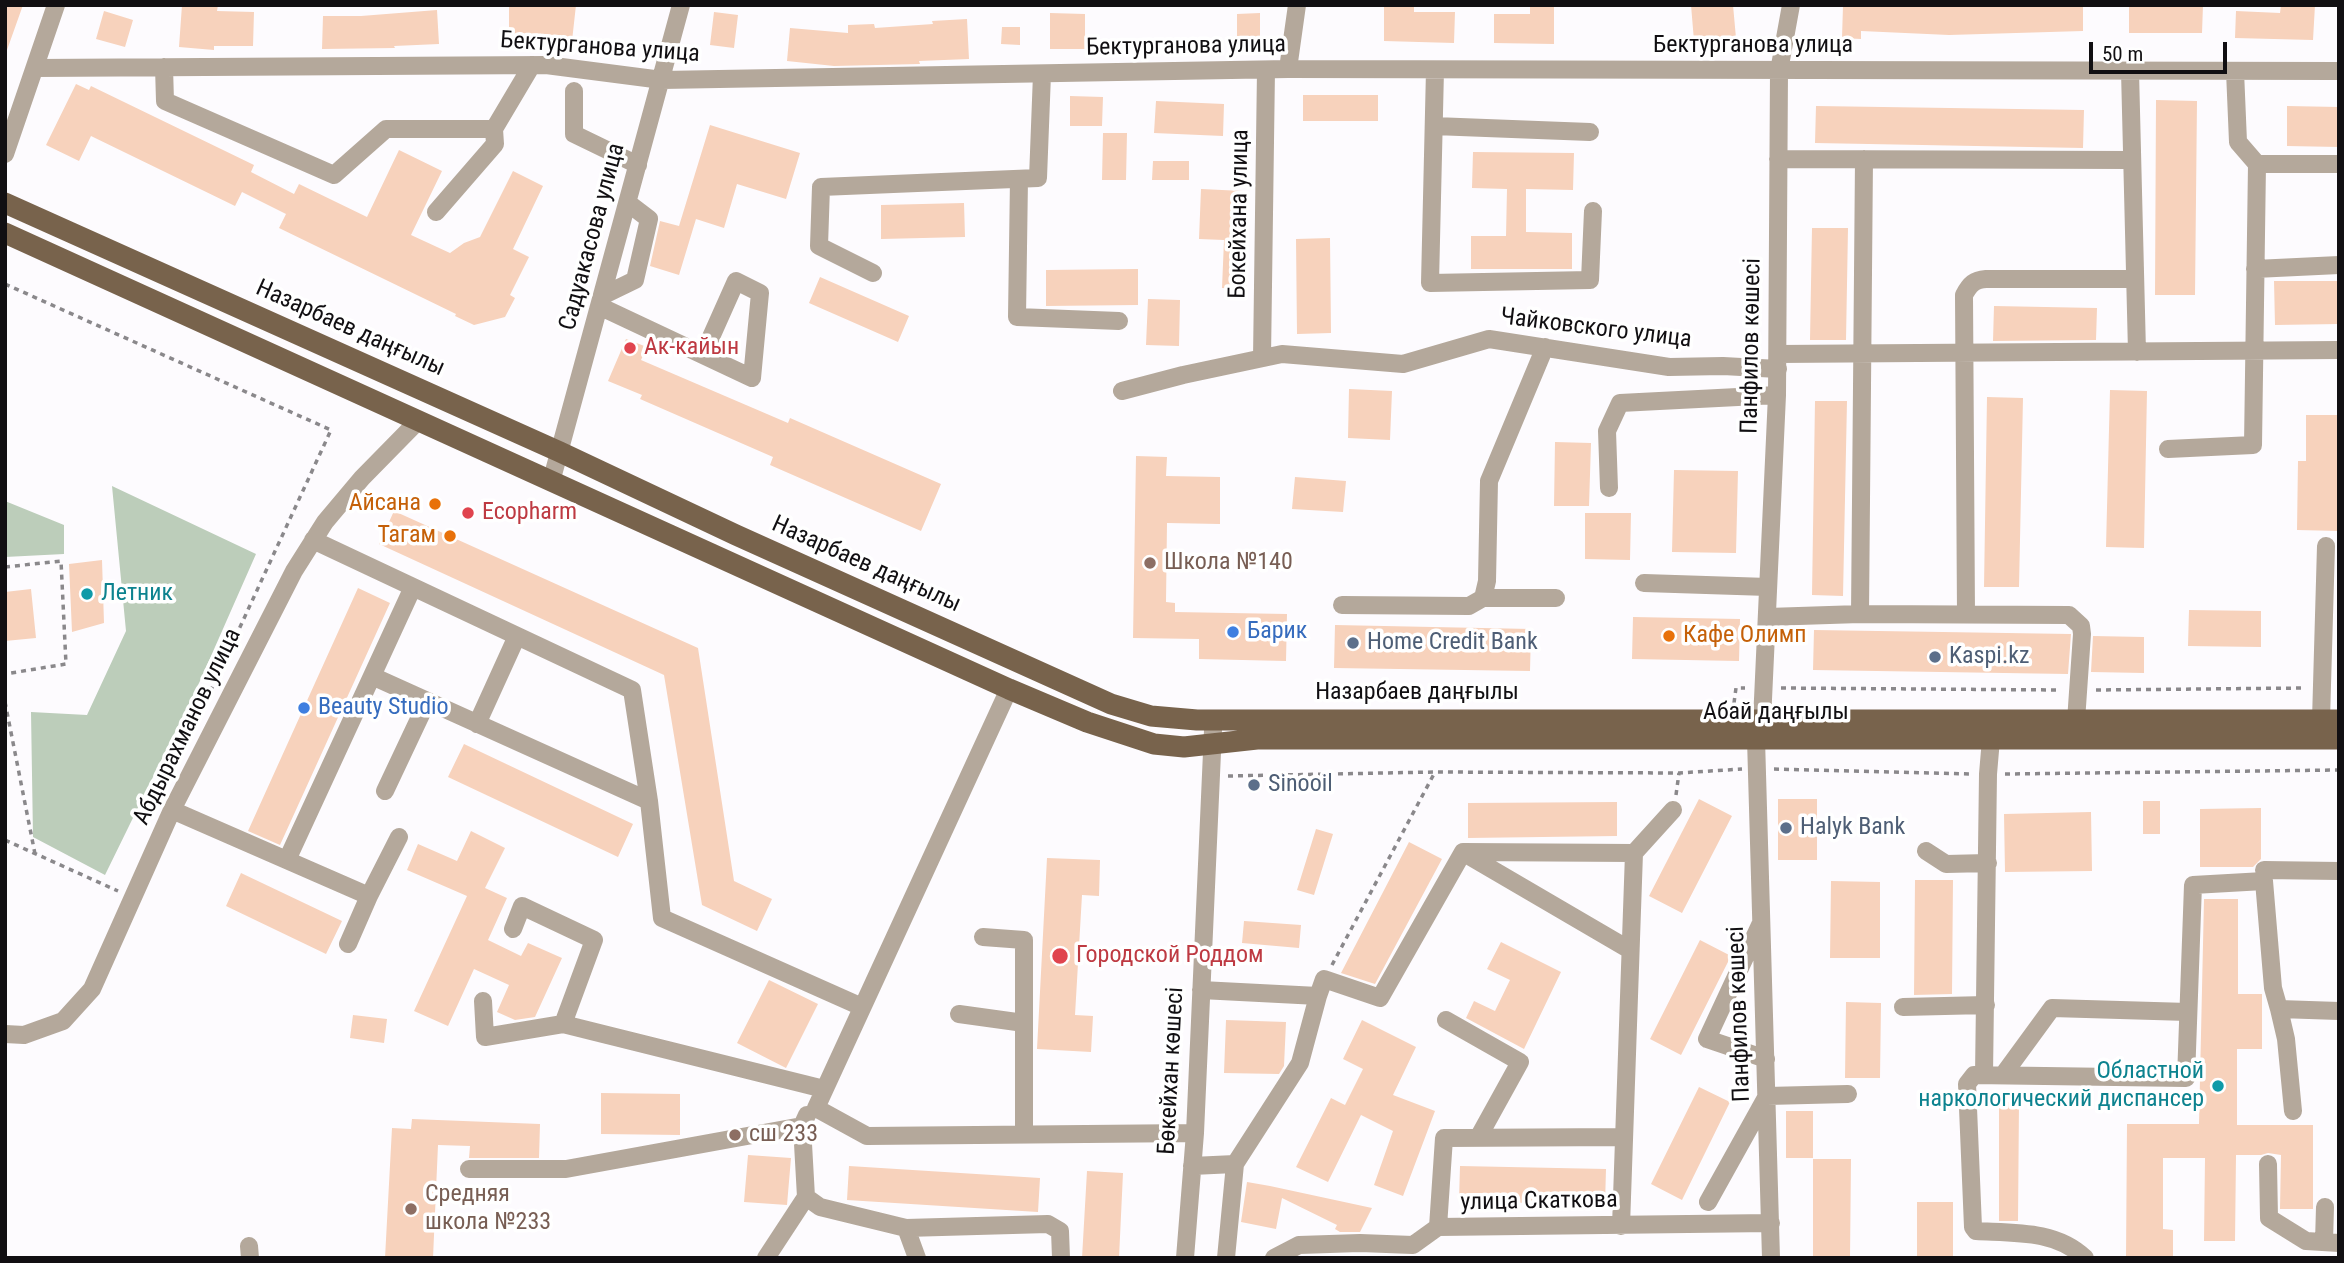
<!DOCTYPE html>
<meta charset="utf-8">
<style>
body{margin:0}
#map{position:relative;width:2344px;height:1263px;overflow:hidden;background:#fdfbfe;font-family:"Roboto Condensed",sans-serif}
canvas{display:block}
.frame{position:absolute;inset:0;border:7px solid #110f12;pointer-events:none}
.scale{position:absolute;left:2089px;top:42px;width:138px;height:32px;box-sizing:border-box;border:4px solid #110f12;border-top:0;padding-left:9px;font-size:21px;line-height:24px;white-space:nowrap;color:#110f12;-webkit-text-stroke:5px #fff;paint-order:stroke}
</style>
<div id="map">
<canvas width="2344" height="1263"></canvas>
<div class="frame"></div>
<div class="scale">50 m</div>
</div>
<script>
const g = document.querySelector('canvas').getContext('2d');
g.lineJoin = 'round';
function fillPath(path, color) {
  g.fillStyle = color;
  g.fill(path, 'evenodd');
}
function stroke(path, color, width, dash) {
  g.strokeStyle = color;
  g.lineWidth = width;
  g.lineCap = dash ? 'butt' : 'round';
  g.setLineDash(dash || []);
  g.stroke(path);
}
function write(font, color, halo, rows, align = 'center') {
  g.font = font + ' "Roboto Condensed",sans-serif';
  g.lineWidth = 7;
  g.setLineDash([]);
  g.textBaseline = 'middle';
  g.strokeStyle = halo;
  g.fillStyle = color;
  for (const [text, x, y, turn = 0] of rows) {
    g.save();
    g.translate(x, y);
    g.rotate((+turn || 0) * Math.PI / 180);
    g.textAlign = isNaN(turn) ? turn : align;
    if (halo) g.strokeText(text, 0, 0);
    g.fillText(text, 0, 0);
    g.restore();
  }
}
const green = new Path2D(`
 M112 486 256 554 200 681 105 875 33 837 31 712 87 715 126 631Z
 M5 501 64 525V554L5 557Z`);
const building = new Path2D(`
 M5 5H23L7 50 5 49Z
 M182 5H218L217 11 254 12 253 46H214V50L179 47Z
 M509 5H576L572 41 531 37 532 45 509 46Z
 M1384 5H1414V12H1455L1454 43 1384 41Z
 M1530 5H1554V44L1494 43V14H1530Z
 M1691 5H1733L1736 38 1694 41Z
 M1995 5 2060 7V5H2083V31L1949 35 1861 31V39L1842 38 1843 6Z
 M2129 5H2203L2202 33H2129Z
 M2281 5H2315L2313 40 2235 38 2236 11 2280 13Z
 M437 10 439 44 394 46 395 48 322 49 323 16H361Z
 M104 11 133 20 125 47 96 39Z
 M714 12 738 15 734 48 710 45Z
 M1050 13 1085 14V49H1050Z
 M1260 13V45H1237V14Z
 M967 19 969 59 919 61 920 64 834 66 787 61 790 28 848 33V25L874 24 875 28 933 24 932 21Z
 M1002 27H1020V45L1001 44Z
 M76 84 89 90 91 86 254 165 251 172 294 194 299 184 367 217 399 150 442 171 411 235 450 253 464 243 480 237 513 171 543 186 513 249 529 257 510 295 515 298 505 317 474 325 455 316 456 314 279 228 286 214 242 192 235 206 91 136 79 161 46 145Z
 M1303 95H1378V121H1303Z
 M1070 96 1103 97 1102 126H1070Z
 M2156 100 2197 101 2195 295H2155Z
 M1156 101 1224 104 1223 136 1154 133Z
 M1816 106 2084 110 2083 148 1815 143Z
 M2287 106 2339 107V147L2287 146Z
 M710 125 800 153 786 199 737 184 724 228 696 219 679 275 650 266 660 221 679 226Z
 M1103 133H1127L1126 180H1102Z
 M1473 152 1574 153 1573 190 1526 189V232L1572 233V269H1471V236H1506L1507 189 1472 188Z
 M1153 161H1189V180H1152Z
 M1201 189 1243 191 1240 260H1247L1246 289 1222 288 1224 240 1199 239Z
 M964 203 965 237 881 239V205Z
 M1812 228H1848L1846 340H1810Z
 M1330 238 1331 333 1297 334 1296 239Z
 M1138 269V305L1046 306V270Z
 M820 277 909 316 898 342 809 303Z
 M2274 281H2339V324L2275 325Z
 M1148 299 1180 300 1179 346 1146 345Z
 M1994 306 2097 308 2096 340 1993 341Z
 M626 339 647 347 641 360 788 423 790 418 941 484 921 531 770 465 773 457 640 399 642 395 608 381Z
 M1349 389 1392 391 1390 440 1348 438Z
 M2110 390 2147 391 2144 548 2106 547Z
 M1987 397 2023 398 2019 587H1984Z
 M1815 401H1847L1843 596 1812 595Z
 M2306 415H2339V531L2297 530 2298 461H2306Z
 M1555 442 1591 443 1589 506H1554Z
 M1136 456 1167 457 1166 476 1220 477V524L1167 523 1166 602 1175 603V612L1287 614 1286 661 1199 659V639L1133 638Z
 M1674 470 1738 471 1736 553 1672 552Z
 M1295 477 1346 481 1343 512 1292 509Z
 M394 511 698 648 734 881 772 899 757 931 702 905 664 675 379 544Z
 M1585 513H1631L1630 560 1585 559Z
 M102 560 104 623 72 632 69 564Z
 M358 588 390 603 280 845 248 831Z
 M31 589 36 638 5 641V592Z
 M2189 610 2261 611V647L2188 646Z
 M1633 617 1740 619 1739 661 1632 659Z
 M1335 625 1531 629 1530 671 1334 668Z
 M1814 630 2071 634 2068 674 1813 670Z
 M2093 636 2144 637V673L2091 672Z
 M464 744 633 824 618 857 448 777Z
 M1699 799 1732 816 1682 913 1649 896Z
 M1778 799H1817V860H1778Z
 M2143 801H2160V834H2143Z
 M1617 802V836L1468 838V803Z
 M2261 808V859L2253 867H2200V809Z
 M2091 812 2092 871 2005 872 2004 814Z
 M1316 829 1333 834 1314 895 1297 890Z
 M471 831 505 848 485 888 507 898 488 940 521 956 528 943 562 958 535 1017 515 1020 497 1012 509 985 474 969 448 1026 414 1011 467 896 407 870 418 844 457 861Z
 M1409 842 1442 859 1375 984 1341 973Z
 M1047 858 1100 860 1099 896 1082 895 1075 1015 1093 1016 1091 1052 1037 1049Z
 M241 873 342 921 326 954 226 906Z
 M1915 880H1953L1952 994 1914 995Z
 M1831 881 1880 882V958H1830Z
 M2204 899H2238V994H2262V1049H2237V1125H2313V1209H2280L2281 1155 2268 1153 2261 1155H2236L2235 1241H2204L2205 1158H2163V1229L2173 1230V1258H2126L2127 1124H2199Z
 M1244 921 1301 925 1299 948 1242 943Z
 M1700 940 1731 956 1681 1055 1650 1039Z
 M1501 942 1561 972 1524 1049 1466 1018 1474 1001 1495 1011 1510 980 1487 969Z
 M769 980 818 1004 786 1068 737 1043Z
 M1846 1002 1881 1003 1880 1078H1845Z
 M353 1015 387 1019 384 1043 350 1038Z
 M1226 1020 1286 1022 1284 1066 1279 1074 1224 1073Z
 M1362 1020 1416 1047 1393 1095 1435 1111 1403 1196 1374 1185 1393 1131 1361 1115 1328 1182 1296 1167 1331 1098 1345 1105 1363 1069 1343 1059Z
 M1699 1087 1730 1102 1682 1200 1651 1184Z
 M601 1093 680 1094V1135L601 1134Z
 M1999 1102H2019L2018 1221H1999Z
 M1786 1111H1813V1158H1786Z
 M412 1119 540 1124 539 1158H469L470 1146 438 1145 433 1258H385L392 1128 411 1129Z
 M748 1155 791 1158 787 1205 744 1202Z
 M1813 1159H1851L1850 1258H1813Z
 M849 1166 1040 1178 1038 1212 847 1200Z
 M1460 1166 1606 1169 1605 1205 1459 1201Z
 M1087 1171 1123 1173 1119 1258H1082Z
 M1247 1182 1270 1186 1372 1208 1360 1232H1340L1335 1229 1337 1225 1282 1198 1276 1229 1241 1222Z
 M1917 1202H1953V1257L1917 1258Z`);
const path = new Path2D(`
 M5 284 331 430 204 705
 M5 567 61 561 66 664 5 674
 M1781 688 2060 690
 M2096 690 2305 688
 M5 702 35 854
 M1734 703 1736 688H1745
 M1774 769 1973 774
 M2005 774 2339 770
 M1228 776 1435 772 1679 773 1742 769
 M1676 795 1679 773
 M5 840 118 891
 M1332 965 1435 772`);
const minor = new Path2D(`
 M164 67 165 101 334 175 386 129H494L532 65
 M35 68 546 65 662 80 1288 69 2339 71
 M1288 69 1297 5
 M1435 70 1430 283 1590 280 1593 211
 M2130 71 2137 352
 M574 91V134L638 165
 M1434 126 1590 132
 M5 154 56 5
 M1778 159 2132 160
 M2257 164H2339
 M1019 179 1017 317 1119 321
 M436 212 495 144 494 129
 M2255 269 2339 265
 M873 273 819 246 821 187 1038 178 1042 74
 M602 296 635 280 649 219 628 203
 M599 306 752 378 760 293 736 281 703 355
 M1778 354 2339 350
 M1262 358 1266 70
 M1122 391 1183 375 1282 354 1403 364 1489 339 1669 367 1723 366 1778 369
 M2168 449 2253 445 2257 164 2238 142 2235 71
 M551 482 681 5
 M1609 488 1607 431 1620 403 1777 395
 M313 540 632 690 649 801 662 918 862 1007
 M1644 583 1768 587
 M413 587 372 676 649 801
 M1483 598H1556
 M1342 605 1469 606 1483 598 1487 581 1489 481 1545 347
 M1860 614 1864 159
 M1966 614 1964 295C1970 284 1974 280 1986 279H2135
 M1768 617 1860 614 2069 615 2081 626 2082 634 2076 721
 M1009 689 816 1108 867 1136 1195 1133
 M2321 720 2326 546
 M1762 721 1777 395 1779 71 1791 5
 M477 724 517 636
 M1756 739 1771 1258
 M385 791 427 702
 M172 810 369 896 399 837
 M1926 851 1946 864 1988 863
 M1464 853 1630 950
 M1634 853 1673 810
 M287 860 372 676
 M2264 870 2339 871
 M1760 925 1707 1039 1766 1059
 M513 929 522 906 594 940 563 1024
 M983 937 1024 940V1134
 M348 944 369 896
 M1201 990 1318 996 1324 979 1380 998 1463 852 1634 853 1621 1226
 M483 1001 485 1037 563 1024 824 1089
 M1903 1007 1986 1005
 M959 1014 1024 1023
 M1446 1020 1520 1062 1478 1138
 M5 1034 24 1035 63 1021 92 989 172 810 294 571 325 522 362 478 417 422
 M1984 1075 1988 774 1991 739
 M2003 1075 2052 1008 2188 1012
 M2293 1111 2286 1039 2279 1009 2339 1011
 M807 1115 802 1126 806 1197 820 1207 906 1228 917 1258
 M2268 1164 2269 1218 2306 1241 2339 1243
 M1192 1166 1235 1164 1300 1063 1318 996
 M469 1169H566L802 1126
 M1708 1202 1767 1096 1848 1094
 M1438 1227 1444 1138 1624 1137
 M906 1228 1048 1224 1060 1231 1061 1258
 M2324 1242 2325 1207
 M249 1246 250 1258
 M766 1258 806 1197
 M1185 1258 1195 1133 1213 730
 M1226 1258 1235 1164
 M1274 1258 1299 1245 1360 1243 1413 1245 1438 1227 1771 1223
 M2085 1258C2056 1230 2014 1233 1976 1231L1973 1227 1967 1084 1974 1075 2186 1078 2193 885 2264 881 2273 988 2279 1009`);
const major = new Path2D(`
 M5 203 560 452 736 535 1111 704 1151 716 1197 720H2339
 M5 233 1009 689 1087 722 1154 744 1184 747 1257 739H2339`);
const markers = [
 [630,348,7,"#e0444e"],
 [435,504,7,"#e8710a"],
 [468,513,7,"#e0444e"],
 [450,536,7,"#e8710a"],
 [1150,563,7,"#8d6e63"],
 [87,594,7,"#0f9aa8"],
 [1233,632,7,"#3f7fe0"],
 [1669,636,7,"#e8710a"],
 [1353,643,7,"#5c6f8a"],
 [1935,657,7,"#5c6f8a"],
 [304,708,7,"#3f7fe0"],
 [1254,785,7,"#5c6f8a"],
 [1786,828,7,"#5c6f8a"],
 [1060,956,9,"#e0444e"],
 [2218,1086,7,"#0f9aa8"],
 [735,1135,7,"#8d6e63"],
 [411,1209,7,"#8d6e63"]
];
const streetNames = [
 ["Бектурганова улица",1753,46],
 ["Бектурганова улица",1186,47,-1],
 ["Бектурганова улица",600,48,4],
 ["Бокейхана улица",1240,214,-89],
 ["Садуакасова улица",593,237,-75],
 ["Назарбаев даңғылы",350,329,24],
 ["Чайковского улица",1596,329,7],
 ["Панфилов көшесі",1752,346,-89],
 ["Назарбаев даңғылы",866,565,24],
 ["Назарбаев даңғылы",1417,693],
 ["Абай даңғылы",1776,713],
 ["Абдырахманов улица",188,727,-64],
 ["Панфилов көшесі",1740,1014,-92],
 ["Бөкейхан көшесі",1172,1071,-87],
 ["улица Скаткова",1539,1202,-1]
];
const healthNames = [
 ["Ак-кайын",644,348],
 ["Ecopharm",482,513],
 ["Городской Роддом",1076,956]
];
const foodNames = [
 ["Айсана",421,504],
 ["Тагам",436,536],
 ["Кафе Олимп",1683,636,"left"]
];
const educationNames = [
 ["Школа №140",1164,563],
 ["сш 233",749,1135],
 ["Средняя",425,1195],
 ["школа №233",425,1223]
];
const cultureNames = [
 ["Летник",101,594],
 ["Областной",2204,1072,"right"],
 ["наркологический диспансер",2204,1100,"right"]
];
const shopNames = [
 ["Барик",1247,632],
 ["Beauty Studio",318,708]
];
const serviceNames = [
 ["Home Credit Bank",1367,643],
 ["Kaspi.kz",1949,657],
 ["Sinooil",1268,785],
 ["Halyk Bank",1800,828]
];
fillPath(green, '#bccdba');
fillPath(building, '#f7d2bc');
stroke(path, '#8a888b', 3.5, [5, 5]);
stroke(minor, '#b4a89b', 18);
stroke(major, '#78634c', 21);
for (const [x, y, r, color] of markers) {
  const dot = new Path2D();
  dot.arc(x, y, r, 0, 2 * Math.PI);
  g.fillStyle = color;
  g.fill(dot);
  stroke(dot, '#fff', 2.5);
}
write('24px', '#110f12', '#fff', streetNames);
write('24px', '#be3a42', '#fff', healthNames, 'left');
write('24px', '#c56008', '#fff', foodNames, 'right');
write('24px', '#785e54', '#fff', educationNames, 'left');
write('24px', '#0d838f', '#fff', cultureNames, 'left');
write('24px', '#366cbe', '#fff', shopNames, 'left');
write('24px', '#4e5e75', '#fff', serviceNames, 'left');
</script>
